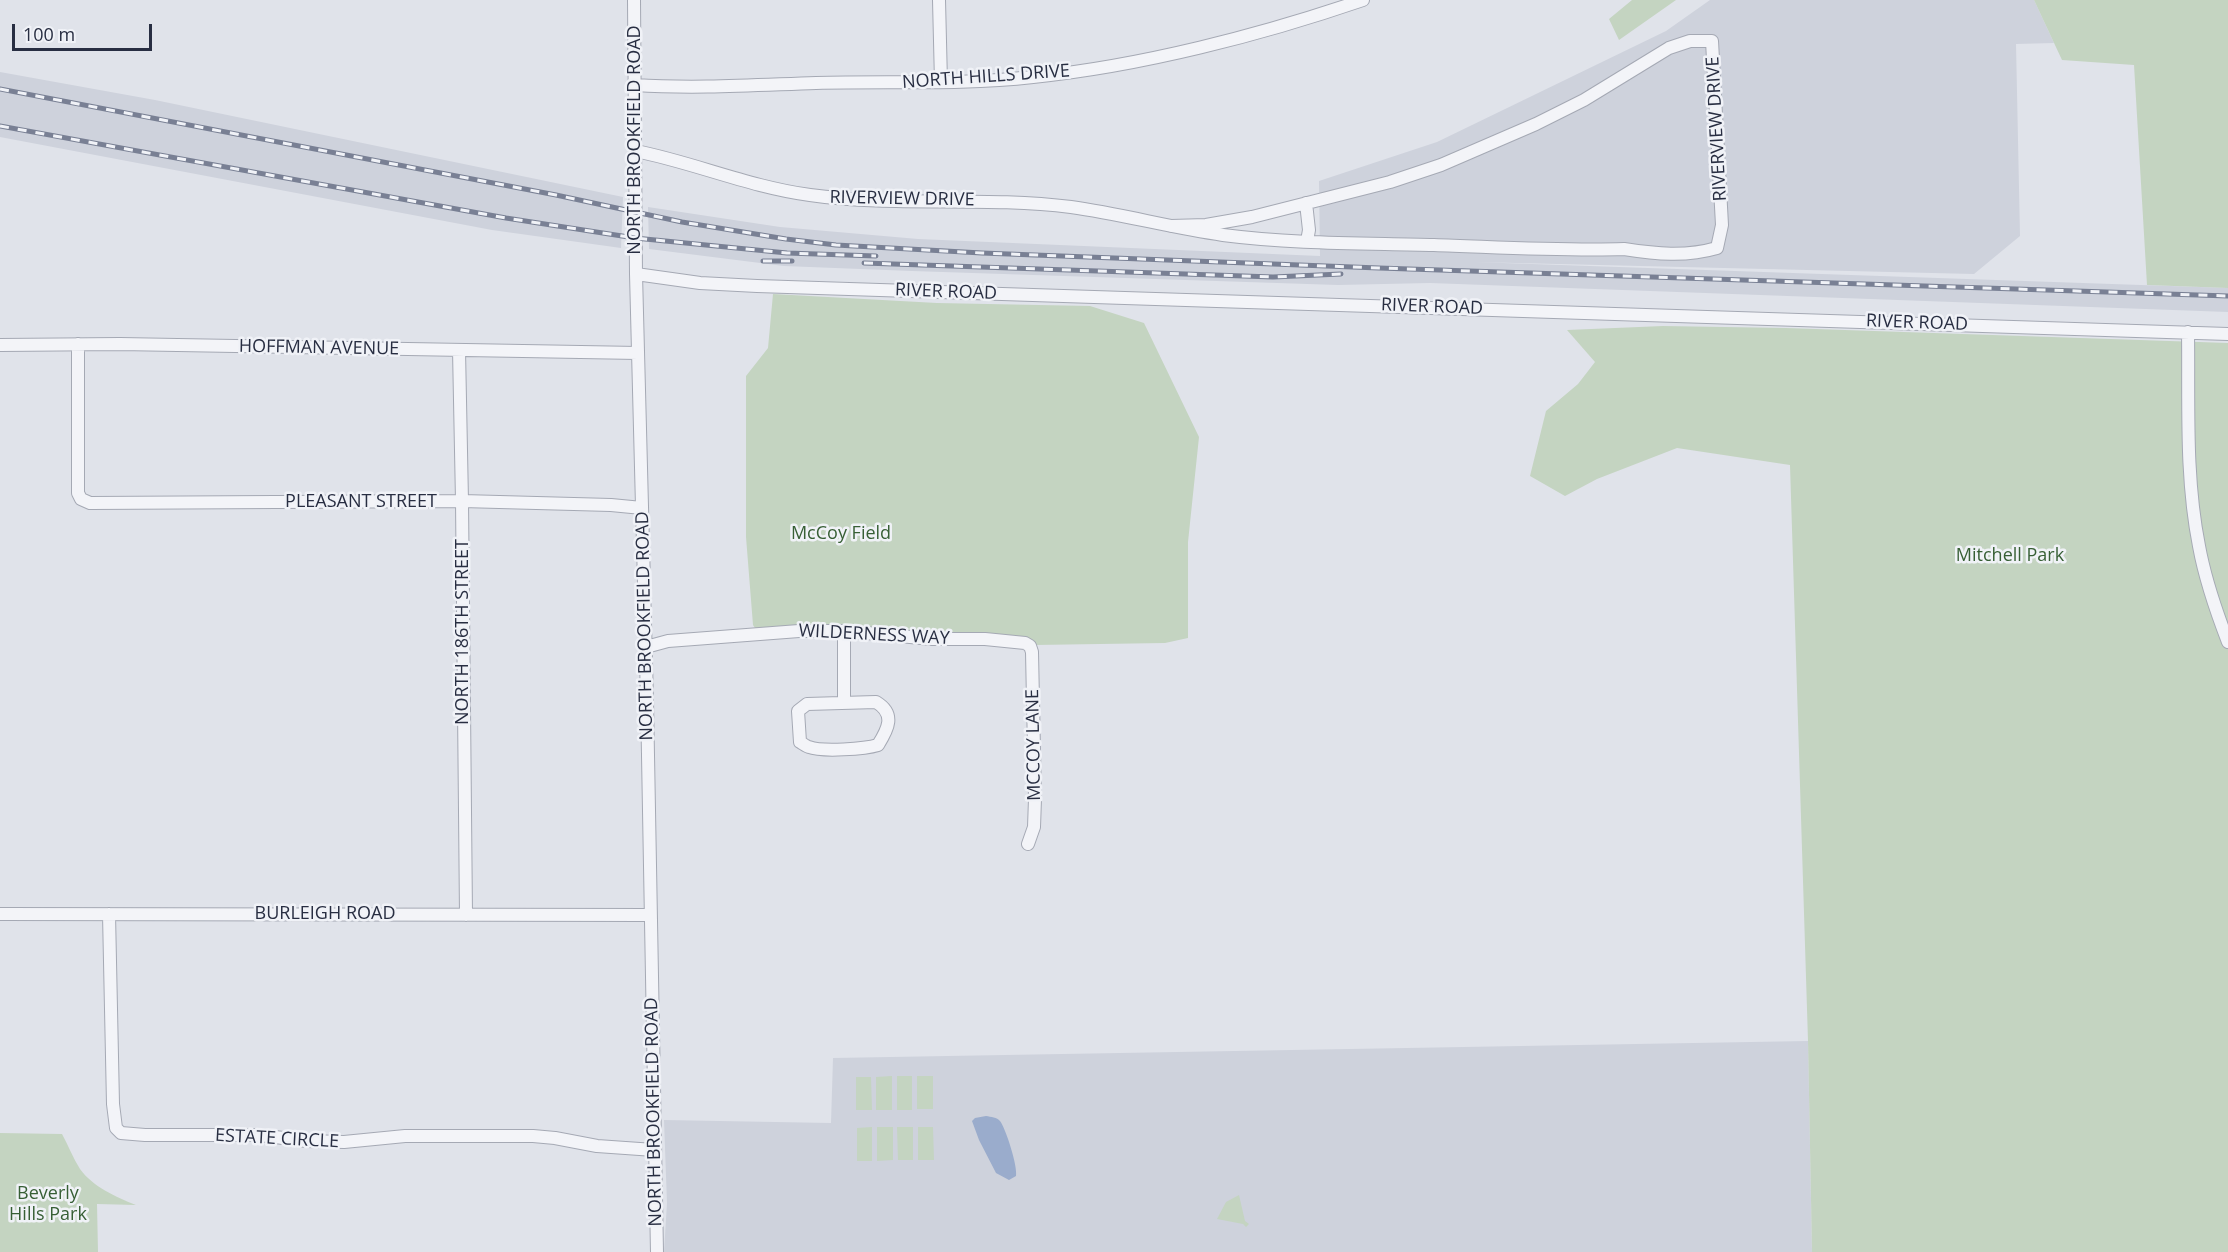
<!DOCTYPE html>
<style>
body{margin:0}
#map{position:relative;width:2228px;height:1252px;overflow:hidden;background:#e0e3ea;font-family:"Open Sans",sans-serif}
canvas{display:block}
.scale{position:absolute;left:12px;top:24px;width:140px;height:27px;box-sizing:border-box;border:3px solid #282e42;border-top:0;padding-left:8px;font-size:18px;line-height:21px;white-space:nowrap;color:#282e42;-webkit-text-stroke:4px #f0f2f7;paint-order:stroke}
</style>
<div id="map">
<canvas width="2228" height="1252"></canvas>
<div class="scale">100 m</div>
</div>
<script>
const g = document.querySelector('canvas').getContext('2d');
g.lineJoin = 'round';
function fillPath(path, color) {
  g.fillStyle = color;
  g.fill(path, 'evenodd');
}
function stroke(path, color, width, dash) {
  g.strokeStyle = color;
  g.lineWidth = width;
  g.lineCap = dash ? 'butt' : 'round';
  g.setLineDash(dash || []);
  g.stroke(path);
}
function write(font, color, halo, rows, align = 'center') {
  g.font = font + ' "Open Sans",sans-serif';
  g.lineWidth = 5;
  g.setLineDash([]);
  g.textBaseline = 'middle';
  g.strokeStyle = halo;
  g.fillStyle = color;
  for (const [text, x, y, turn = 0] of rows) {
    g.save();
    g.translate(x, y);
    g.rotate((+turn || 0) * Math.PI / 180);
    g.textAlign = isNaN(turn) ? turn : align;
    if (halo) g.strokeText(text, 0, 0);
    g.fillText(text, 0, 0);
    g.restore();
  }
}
const built = new Path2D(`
 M1710 0H2034L2054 43 2016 44 2020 236 1974 274 1474 262 2228 288V312L1430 283 1338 285 912 271 784 266 649 249 648 207 780 227 918 239 1320 256 1319 181 1437 142 1666 31Z
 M0 72 155 100 623 197 621 248 492 230 0 137Z
 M1808 1041 1812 1252H664L667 1203 664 1120 831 1123 833 1058Z`);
const green = new Path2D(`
 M1632 0H1676L1619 40 1609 19Z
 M2034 0H2228V288L2147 285 2134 65 2062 60Z
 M773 294 937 303 1090 306 1144 323 1199 437 1188 542V638L1165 643 1035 645 757 631 753 625 746 537V376L768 348Z
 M1663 326 1786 328 2228 343V1252H1812L1808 1041 1790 465 1677 448 1597 479 1565 496 1530 476 1546 411 1578 384 1595 362 1567 330Z
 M892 1076V1110H876V1077Z
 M897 1076H912V1110H897Z
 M917 1076H933V1109H917Z
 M856 1077H871L872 1110H856Z
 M872 1127V1161H857V1128Z
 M877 1127H893V1160L877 1161Z
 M897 1127H913V1160H898Z
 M918 1127H933L934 1160H918Z
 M0 1133 62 1134C68 1145 73 1158 80 1169 93 1187 116 1197 136 1205L97 1204 98 1252H0Z
 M1239 1195 1245 1221 1249 1224 1246 1227 1243 1224 1217 1219 1226 1202Z`);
const water = new Path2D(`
 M986 1116C991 1117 997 1117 1000 1121 1006 1129 1018 1167 1016 1176L1009 1180 996 1173 979 1140 972 1121 975 1118Z`);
const minor = new Path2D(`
 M634 0 636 274 647 700 657 1252
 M939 0 941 82
 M635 85C695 89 756 85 816 83 888 81 961 85 1033 77 1141 66 1261 35 1363 0
 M636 151C695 163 750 187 810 195 896 207 984 196 1071 207 1122 214 1172 228 1223 235 1293 244 1364 243 1434 245 1497 247 1561 251 1624 249 1656 254 1686 257 1717 248L1722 225 1712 41H1690L1669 48 1584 100 1536 124 1441 165 1390 182 1252 217 1206 225 1171 226
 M1306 203 1309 230 1307 241
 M636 274 700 283 757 286 2228 334
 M2188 332C2189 403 2185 476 2199 546 2205 579 2216 611 2228 642
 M78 344V493L81 499 90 503 462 501 611 505 642 508
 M0 345 120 344 638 353
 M459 350 462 501 466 915
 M844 631V703
 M646 647 668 641 799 631H844L932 639H985L1025 643 1030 646 1032 652 1035 799 1034 827 1028 844
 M876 702C896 714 888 729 878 745 865 749 822 752 809 747 807 747 802 743 800 742L798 711 807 704Z
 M0 914 650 915
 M109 914 113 1104 116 1128 121 1133 145 1135H260L306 1141 344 1142 405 1136H533L555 1138 597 1146 654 1150`);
const rail = new Path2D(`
 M0 89 556 195 682 222 786 239 836 245 982 253 1379 268 2228 296
 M0 126 506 218 635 238 787 253 876 256
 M763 261H792
 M864 263 1273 277 1341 274`);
const streetNames = [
 ["NORTH HILLS DRIVE",986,77,-4],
 ["RIVERVIEW DRIVE",1717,129,-93],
 ["NORTH BROOKFIELD ROAD",635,140,-90],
 ["RIVERVIEW DRIVE",902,199,1],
 ["RIVER ROAD",946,292,2],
 ["RIVER ROAD",1432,307,2],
 ["RIVER ROAD",1917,323,2],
 ["HOFFMAN AVENUE",319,348,1],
 ["PLEASANT STREET",361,502],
 ["NORTH BROOKFIELD ROAD",645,626,-91],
 ["NORTH 186TH STREET",463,632,-90],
 ["WILDERNESS WAY",874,635,3],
 ["MCCOY LANE",1034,745,-91],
 ["BURLEIGH ROAD",325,914],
 ["NORTH BROOKFIELD ROAD",654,1112,-91],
 ["ESTATE CIRCLE",277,1139,3]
];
const parkNames = [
 ["McCoy Field",841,534],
 ["Mitchell Park",2010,556],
 ["Beverly",48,1194],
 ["Hills Park",48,1215]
];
fillPath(built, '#ced2dc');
fillPath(green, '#c4d4c1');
fillPath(water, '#9aaccc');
stroke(minor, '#a5a9b4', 14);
stroke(minor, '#f3f4f8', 12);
stroke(rail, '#798094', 5);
stroke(rail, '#f0f2f7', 3, [9]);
write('18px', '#282e42', '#f0f2f7', streetNames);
write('18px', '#375f35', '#f0f2f7', parkNames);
</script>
